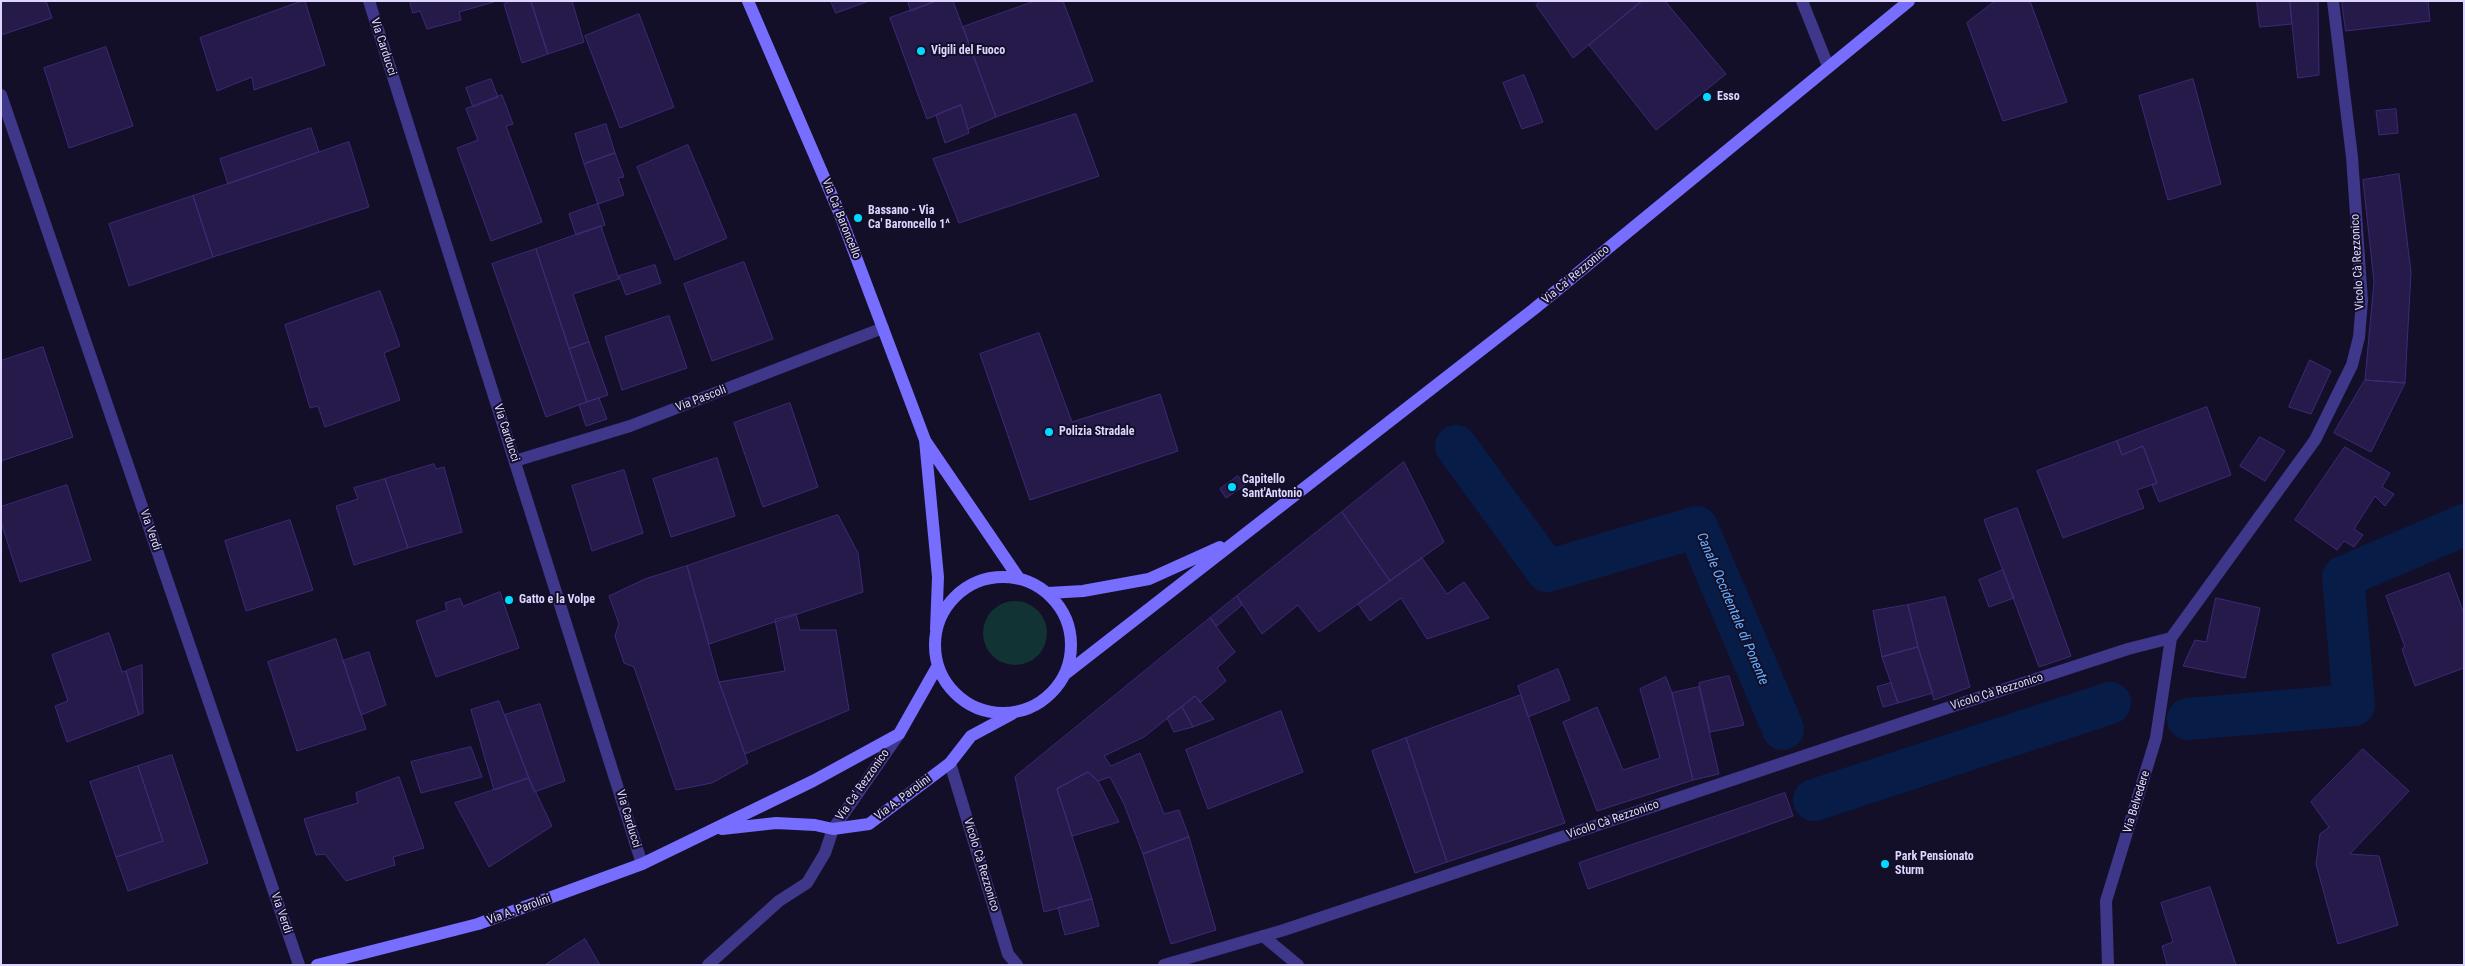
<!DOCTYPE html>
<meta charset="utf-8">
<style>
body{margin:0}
#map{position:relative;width:2465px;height:966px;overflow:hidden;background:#140f29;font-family:"Roboto Condensed",sans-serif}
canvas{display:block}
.frame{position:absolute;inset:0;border:2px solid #ddd6ff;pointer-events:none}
</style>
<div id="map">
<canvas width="2465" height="966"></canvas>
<div class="frame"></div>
</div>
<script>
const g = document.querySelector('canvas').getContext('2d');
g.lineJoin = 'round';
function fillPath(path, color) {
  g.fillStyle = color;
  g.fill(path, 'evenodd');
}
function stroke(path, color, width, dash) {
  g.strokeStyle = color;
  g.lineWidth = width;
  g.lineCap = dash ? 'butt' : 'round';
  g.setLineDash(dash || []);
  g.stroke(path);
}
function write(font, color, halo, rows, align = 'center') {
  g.font = font + ' "Roboto Condensed",sans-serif';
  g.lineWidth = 4;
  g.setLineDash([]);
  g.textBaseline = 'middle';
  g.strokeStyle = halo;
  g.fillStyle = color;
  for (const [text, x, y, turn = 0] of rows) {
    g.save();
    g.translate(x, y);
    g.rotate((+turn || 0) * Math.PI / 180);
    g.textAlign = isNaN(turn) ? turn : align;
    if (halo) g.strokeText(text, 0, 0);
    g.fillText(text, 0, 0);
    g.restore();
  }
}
const green = new Path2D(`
 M983 633a32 32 0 1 1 64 0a32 32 0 1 1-64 0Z`);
const canal = new Path2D(`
 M1456 446 1547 571 1697 527 1783 729
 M2188 719 2354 705 2343 577 2464 525
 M1814 800 2110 703`);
const building = new Path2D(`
 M1 1H46L52 18 1 35Z
 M302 1H305L325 65 254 90 252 77 217 91 200 38Z
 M410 1H497L459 12 461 20 427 29 420 11 413 13Z
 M511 1H531L548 54 522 63 504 4Z
 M531 1H572L584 42 548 54Z
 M831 1H869L836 13Z
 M908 1H936L911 11Z
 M936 1H953L996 117 968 129 961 105 927 119 890 18Z
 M1035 1H1063L1093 81 996 117 963 27Z
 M1541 1H1642L1573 58 1536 5Z
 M1642 1H1665L1726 74 1656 130 1589 45Z
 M1995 1H2030L2067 102 2003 121 1967 23Z
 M2257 1H2290L2292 24 2260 27Z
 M2290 1H2318L2319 75 2298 78Z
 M2342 1H2428L2430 21 2346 31Z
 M639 14 674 107 620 128 585 36Z
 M106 47 133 126 69 148 44 68Z
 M1524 75 1543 122 1522 129 1503 83Z
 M491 79 498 97 473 107 466 88Z
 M2193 79 2221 184 2168 200 2139 96Z
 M502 95 513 124 506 126 542 222 491 241 457 148 478 140 466 109Z
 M961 105 969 133 945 143 936 115Z
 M2396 109 2398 133 2379 135 2376 111Z
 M1076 114 1099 176 959 223 933 159Z
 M606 124 615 153 584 164 575 134Z
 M311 128 319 152 228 184 220 159Z
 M349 142 369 207 213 257 193 196Z
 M688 145 727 238 675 260 637 167Z
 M615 153 624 177 618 178 624 195 598 204 584 164Z
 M2399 174 2411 272 2405 383 2365 380 2374 282 2363 180Z
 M193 196 213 257 129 286 109 224Z
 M598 204 605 225 576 235 569 214Z
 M601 226 619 279 573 294 589 342 569 349 536 249Z
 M536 249 587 402 546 417 492 264Z
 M744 262 773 339 712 361 684 284Z
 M655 265 661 283 626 295 619 276Z
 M380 291 400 346 384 353 400 400 325 427 318 406 310 408 285 325Z
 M669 316 687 368 622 390 605 337Z
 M1039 333 1072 422 1160 394 1178 451 1030 500 980 354Z
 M589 342 608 395 587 402 569 349Z
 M43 347 73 437 1 461V361Z
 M2310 360 2331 371 2311 414 2289 407Z
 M2365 380 2405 383 2371 452 2334 433Z
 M599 398 607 419 586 426 579 405Z
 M790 403 818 487 763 507 734 423Z
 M2207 407 2231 475 2159 502 2152 485 2157 483 2143 446 2122 455 2117 441Z
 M2260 437 2285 451 2265 481 2240 466Z
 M2117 441 2122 455 2143 446 2157 483 2137 490 2144 508 2063 538 2037 471Z
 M2345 447 2390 473 2382 487 2394 494 2385 506 2375 496 2354 529 2363 535 2354 547 2344 541 2337 550 2295 520Z
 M717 458 735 516 671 537 653 479Z
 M1404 462 1444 542 1390 581 1342 512Z
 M434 464 436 469 444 467 462 532 408 548 385 479Z
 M624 470 643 533 592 551 572 486Z
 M1238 476 1245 485 1226 498 1220 489Z
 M385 479 408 548 354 565 336 506 358 499 354 488Z
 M67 485 91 560 20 582 1 522V507Z
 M2017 508 2071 656 2039 667 1984 520Z
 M1342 512 1390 581 1319 632 1298 605 1262 634 1237 596Z
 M838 515 858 553 863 592 709 644 687 566Z
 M290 520 313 590 246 611 225 541Z
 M1422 558 1447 594 1464 582 1489 618 1427 639 1401 598 1370 621 1358 604Z
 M687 566 719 682 748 763 712 783 676 790 634 667 624 663 615 636 619 624 609 596 645 579Z
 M2003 570 2014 598 1989 607 1979 580Z
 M2449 573 2464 614V668L2415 686 2402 649 2405 647 2386 596Z
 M500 592 519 648 436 677 416 621 447 610 445 603 460 598 463 606Z
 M1237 596 1242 605 1217 626 1210 618Z
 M1945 597 1970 687 1934 700 1918 647 1908 605Z
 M2216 598 2260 608 2245 678 2183 666 2195 640 2206 642Z
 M1908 605 1918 647 1882 657 1873 611Z
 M796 614 800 630H836L849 710 745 754 719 682 785 671 775 620Z
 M1210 618 1235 652 1217 668 1226 681 1201 702 1195 696 1144 737 1104 756 1111 766 1140 753 1164 814 1179 810 1189 837 1143 854 1124 804 1110 777 1098 781 1088 772 1057 789 1092 899 1044 912 1015 777Z
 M109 633 122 672 126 671 139 715 67 742 55 706 68 701 52 655Z
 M336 639 366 729 297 751 268 662Z
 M1918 647 1933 693 1898 703 1882 657Z
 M369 652 386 705 361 715 343 661Z
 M142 665 143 713 139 715 126 671Z
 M1558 669 1570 700 1528 717 1518 686Z
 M1729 676 1744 725 1710 732 1699 683Z
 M1666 677 1672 693 1693 780 1597 811 1563 722 1597 707 1623 770 1660 758 1640 689Z
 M1891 683 1898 703 1883 707 1877 687Z
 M1699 687 1719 774 1693 780 1672 693Z
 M1521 695 1565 823 1447 862 1406 738Z
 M1195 696 1214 719 1193 727 1182 707Z
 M499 701 529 778 494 790 471 710Z
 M540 704 565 781 534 792 505 715Z
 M1182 707 1193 727 1174 732 1167 718Z
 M1281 711 1303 772 1208 809 1186 750Z
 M1406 738 1447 862 1415 873 1372 751Z
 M471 747 482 777 421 793 411 762Z
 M2363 749 2409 791 2350 854 2379 856 2398 925 2338 944 2316 864 2320 834 2329 827 2311 802Z
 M172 755 208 863 128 891 116 857 163 841 138 766Z
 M138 766 163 841 116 857 90 782Z
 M1088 772 1098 781 1119 822 1072 836 1057 789Z
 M399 777 424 848 393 857 395 865 346 881 325 854 316 855 304 819 358 803 356 793Z
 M529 778 552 826 489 867 455 803Z
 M1785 793 1793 816 1588 889 1579 863Z
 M1189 837 1216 930 1171 944 1143 854Z
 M2210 887 2236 965H2167L2162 946 2173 942 2161 903Z
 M1092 899 1099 926 1065 935 1058 908Z
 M585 939 600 965H545Z`);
const service = new Path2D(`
 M1263 936 1298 965`);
const minor = new Path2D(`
 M369 1 642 864
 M1802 1 1828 66
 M1 95 299 965
 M515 461 630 426 883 328
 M950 763 1008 954 1017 965
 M1164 965 1284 930 1941 710 2128 649 2171 638 2315 440 2352 365 2359 337 2362 301 2352 157 2333 1
 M2108 965 2106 901 2156 738 2171 638`);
const tertiary = new Path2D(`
 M708 965 779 901 807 883 825 853 833 829 899 734`);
const secondary = new Path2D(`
 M748 1 839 212 925 440 938 577 936 630
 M926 442 1018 577
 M935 645a68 68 0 1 1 136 0a68 68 0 1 1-136 0Z
 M1048 593 1083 591 1149 579 1220 547
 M1064 675 1534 309 1909 1
 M722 829 776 823 815 825 833 829 869 824 950 763 971 736 1012 714
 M317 965 478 924 642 864 813 781 899 734 937 667`);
const markers = [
 [921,51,5,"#02dbff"],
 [1707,97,5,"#02dbff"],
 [858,218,5,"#02dbff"],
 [1049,432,5,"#02dbff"],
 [1232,487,5,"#02dbff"],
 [509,600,5,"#02dbff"],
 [1885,864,5,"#02dbff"]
];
const streetNames = [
 ["Via Carducci",383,47,72],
 ["Via Ca' Baroncello",841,219,68],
 ["Vicolo Cà Rezzonico",2358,262,-93],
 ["Via Ca' Rezzonico",1576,275,-40],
 ["Via Pascoli",701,399,-21],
 ["Via Carducci",506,433,72],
 ["Via Verdi",150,530,71],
 ["Vicolo Cà Rezzonico",1997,692,-18],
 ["Via Ca' Rezzonico",863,785,-55],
 ["Via A. Parolini",903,798,-37],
 ["Via Belvedere",2137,802,-73],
 ["Via Carducci",628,819,73],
 ["Vicolo Cà Rezzonico",1613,820,-19],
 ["Vicolo Cà Rezzonico",981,865,73],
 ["Via A. Parolini",519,910,-20],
 ["Via Verdi",281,913,71]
];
const poiNames = [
 ["Vigili del Fuoco",931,51],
 ["Esso",1717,97],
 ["Bassano - Via",868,211],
 ["Ca' Baroncello 1^",868,225],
 ["Polizia Stradale",1059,432],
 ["Capitello",1242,480],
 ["Sant'Antonio",1242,494],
 ["Gatto e la Volpe",519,600],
 ["Park Pensionato",1895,857],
 ["Sturm",1895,871]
];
const waterNames = [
 ["Canale Occidentale di Ponente",1732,609,67]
];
fillPath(green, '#133');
stroke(canal, '#081c48', 42);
fillPath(building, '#261a4a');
stroke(building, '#3d2a78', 1);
stroke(service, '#3e378a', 12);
stroke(minor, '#3e378a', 12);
stroke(tertiary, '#3e378a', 12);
stroke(secondary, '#776dff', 12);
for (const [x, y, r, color] of markers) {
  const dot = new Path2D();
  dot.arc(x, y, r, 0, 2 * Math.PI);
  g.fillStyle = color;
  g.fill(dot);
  stroke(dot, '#140f29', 2);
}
write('12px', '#ddd6ff', '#140f29', streetNames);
write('bold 12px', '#ddd6ff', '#140f29', poiNames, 'left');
write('italic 14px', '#64b1ff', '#140f29', waterNames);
</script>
